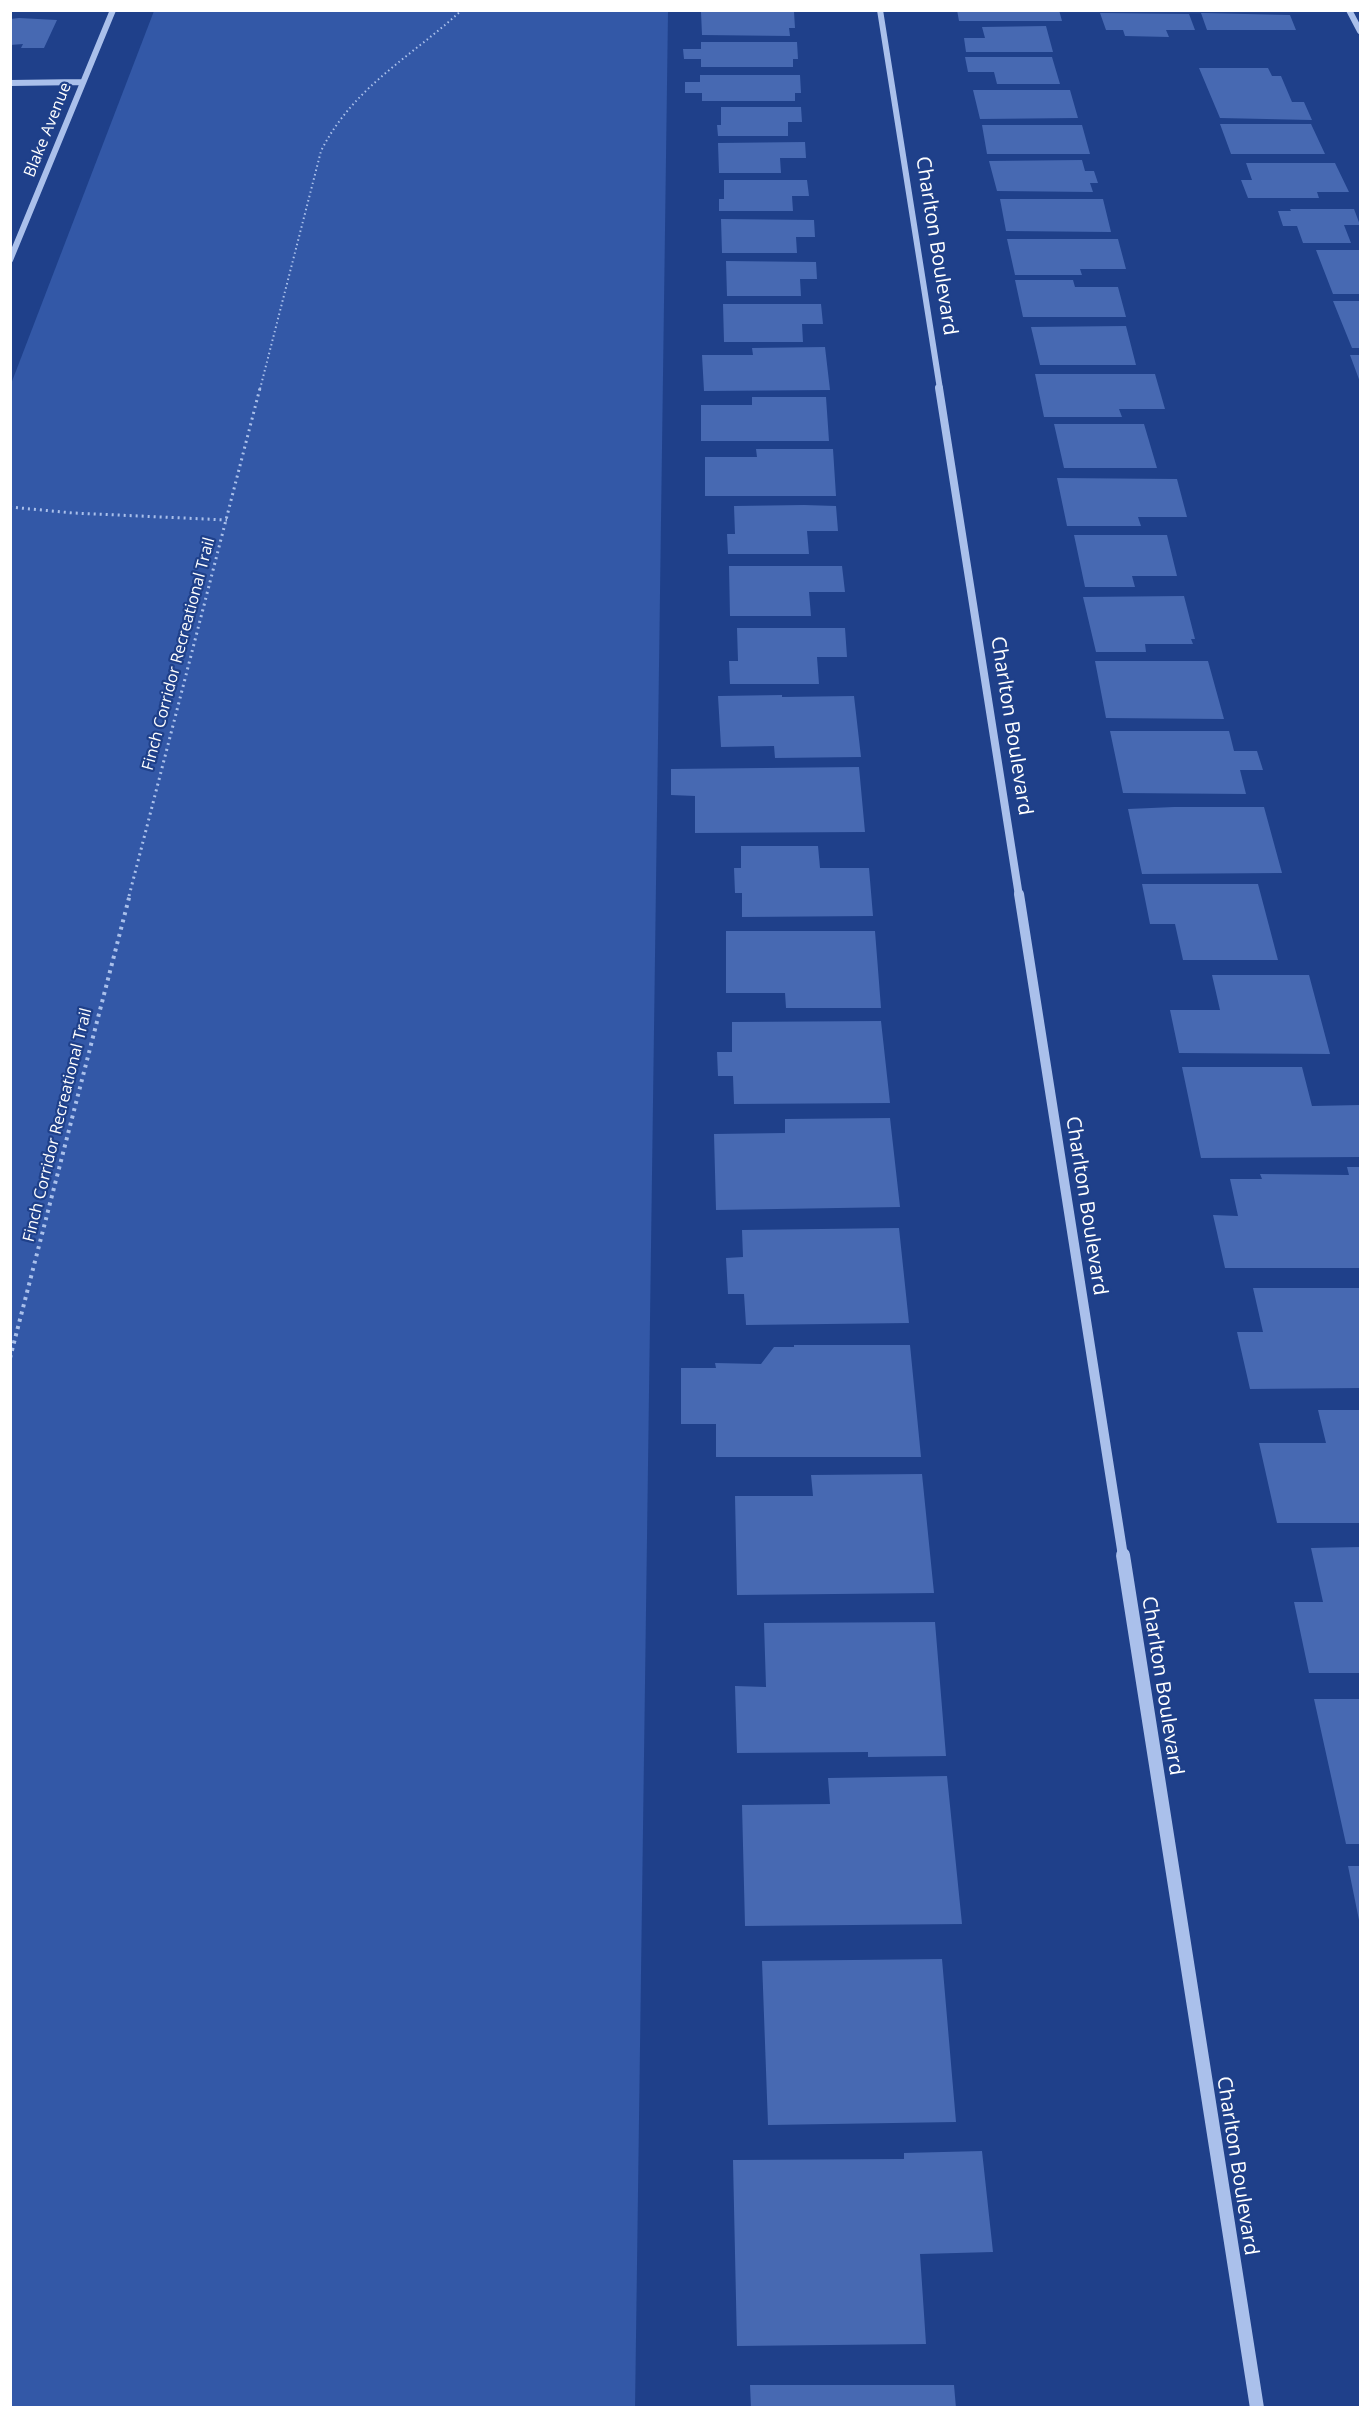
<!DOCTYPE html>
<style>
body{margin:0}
#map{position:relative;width:1371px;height:2418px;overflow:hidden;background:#1f408a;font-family:"Open Sans",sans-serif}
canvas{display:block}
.frame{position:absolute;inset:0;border:12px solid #fff;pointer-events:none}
</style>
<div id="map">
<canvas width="1371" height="2418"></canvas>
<div class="frame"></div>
</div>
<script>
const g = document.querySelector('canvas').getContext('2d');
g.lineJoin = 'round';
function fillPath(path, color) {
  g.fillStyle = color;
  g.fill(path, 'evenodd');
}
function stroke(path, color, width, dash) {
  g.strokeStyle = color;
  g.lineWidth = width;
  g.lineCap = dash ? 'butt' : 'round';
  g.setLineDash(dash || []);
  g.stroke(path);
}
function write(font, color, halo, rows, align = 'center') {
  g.font = font + ' "Open Sans",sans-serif';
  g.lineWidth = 4.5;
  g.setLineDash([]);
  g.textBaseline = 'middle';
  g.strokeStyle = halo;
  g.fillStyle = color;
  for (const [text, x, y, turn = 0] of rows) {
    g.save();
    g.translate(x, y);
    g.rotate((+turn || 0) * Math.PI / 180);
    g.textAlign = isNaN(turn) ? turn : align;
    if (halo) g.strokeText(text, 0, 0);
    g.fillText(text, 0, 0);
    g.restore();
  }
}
const green = new Path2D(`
 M154 11H668L635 2407H11V384Z`);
const building = new Path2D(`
 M957 10H1059L1062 21H959Z
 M701 12H794L795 28H789L790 36 702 35Z
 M1100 13 1189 14 1195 30H1166L1169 37 1125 36 1123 30H1106Z
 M1201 13 1290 15 1296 30H1207Z
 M19 18 57 20 44 48H21L23 44 10 45V19Z
 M1046 26 1053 52H966L964 38H985L982 27Z
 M701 42H797L798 59H793V67H701V59H684L683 49H701Z
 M965 57H1052L1060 84H997L994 72H968Z
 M1199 68H1268L1272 76H1281L1292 102H1304L1312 120 1220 118Z
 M700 75H800L801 93H795V101H702V93H685V82H700Z
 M973 90H1070L1078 118 980 119Z
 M721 107H801L802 122H788V136H718L717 125H721Z
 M1220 124H1311L1325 154H1231Z
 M982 125H1082L1090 154H987Z
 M805 142 806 158H780L781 173H719L718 143Z
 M1082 160 1085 171H1094L1098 183H1090L1093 192 997 191 989 161Z
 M1246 163H1335L1349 192H1317L1319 198H1248L1241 180H1252Z
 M724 180H807L809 196H792L793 211H719V199H724Z
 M1000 199H1103L1111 232 1006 231Z
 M1290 209H1354L1360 225H1344L1351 243H1303L1297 226H1283L1278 211H1291Z
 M721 219 814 220 815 237H796L797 253H722Z
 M1007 239H1118L1126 269H1080L1082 275H1015Z
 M1316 250H1360V294H1333Z
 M726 261 816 262 817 279H800L801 296H727Z
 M1015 280H1073L1075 287H1118L1126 317H1023Z
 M1333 301H1360V348H1352Z
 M723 304H821L823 324H802L803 342H724Z
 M1126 326 1136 365H1040L1031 327Z
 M825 347 830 390 704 391 702 355H753L752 348Z
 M1350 355H1360V382Z
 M1035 374H1155L1165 409H1119L1122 417H1044Z
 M752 397H826L829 441H701V405H752Z
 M1054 424H1144L1157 468H1064Z
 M756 449H833L836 496H705V457H757Z
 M1057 478 1177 479 1187 517H1138L1141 526H1067Z
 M804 505 836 506 838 531H807L809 554H728L727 534H735L734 506Z
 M1074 535H1167L1177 576H1132L1135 587H1085Z
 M729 566H842L845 592H809L811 616H730Z
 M1184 596 1195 639H1191L1193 644H1145L1146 652H1096L1083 597Z
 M737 628H845L847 657H817L819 684H730L729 661H738Z
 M1095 661H1208L1224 719 1106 718Z
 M782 695V697L854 696 861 757 775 758 774 746 721 747 718 696Z
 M1110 731H1229L1234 751H1257L1263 770H1240L1246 794 1123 793Z
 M859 767 865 832 695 833V796L671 795V769Z
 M1174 807H1264L1282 873 1142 874 1128 809Z
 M741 846H818L820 868H869L873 916 742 917V893H735L734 868H741Z
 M1142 884H1258L1278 960H1183L1175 924H1150Z
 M726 931H875L881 1008H786L785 993H726Z
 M1212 975H1309L1330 1054 1179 1053 1170 1010H1220Z
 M881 1021 890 1103 734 1104 733 1076H718L717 1052H732V1022Z
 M1182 1067H1302L1312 1106 1360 1105V1157L1201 1158Z
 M890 1118 900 1207 716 1210 714 1134 785 1133V1119Z
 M1347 1167H1360V1268H1225L1213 1215 1238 1216 1230 1179H1262L1260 1174 1349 1175Z
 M899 1228 909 1323 746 1325 744 1294H728L726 1258 743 1257 742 1230Z
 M1253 1288H1360V1388L1250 1389 1237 1332H1263Z
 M794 1345H910L921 1457H716V1424H681V1368H716L715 1363 761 1364 774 1347H794Z
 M1318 1410H1360V1523H1277L1259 1443H1326Z
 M922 1474 934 1593 737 1595 735 1496H813L811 1475Z
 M1360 1547V1673H1309L1294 1602H1323L1311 1548Z
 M935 1622 946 1756 868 1757V1752L737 1753 735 1686 766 1687 764 1623Z
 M1314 1699H1360V1844H1346Z
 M947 1776 962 1924 745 1926 742 1805 830 1804 828 1778Z
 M1348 1866H1360V1919L1359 1920Z
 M942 1959 956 2122 768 2125 762 1961Z
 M982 2151 993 2252 920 2254 926 2344 737 2346 733 2160 904 2159V2153Z
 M750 2385H954L956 2408H751Z`);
const pathFar2 = new Path2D(`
 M260 389 321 151C353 87 411 57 462 10`);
const pathFar1 = new Path2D(`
 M10 507 73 513 227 520
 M129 896 260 388`);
const path = new Path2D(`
 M10 1358 130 894`);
const minorFar3 = new Path2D(`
 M880 10 940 389
 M1349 10 1360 31
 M10 83 83 82
 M10 260 113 10`);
const minorFar2 = new Path2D(`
 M939 388 1019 896`);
const minorFar1 = new Path2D(`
 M1019 894 1123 1556`);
const minor = new Path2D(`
 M1123 1555 1257 2408`);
const farStreetnames = [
 ["Blake Avenue",48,130,-68],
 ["Finch Corridor Recreational Trail",179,654,-75],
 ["Finch Corridor Recreational Trail",58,1125,-76]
];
const streetNames = [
 ["Charlton Boulevard",936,246,81],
 ["Charlton Boulevard",1011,726,81],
 ["Charlton Boulevard",1086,1206,81],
 ["Charlton Boulevard",1162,1686,81],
 ["Charlton Boulevard",1237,2166,81]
];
fillPath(green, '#3358a7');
fillPath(building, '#4769b2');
stroke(pathFar2, '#aac0eb', 2, [1.5, 3]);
stroke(pathFar1, '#aac0eb', 3, [2, 4]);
stroke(path, '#aac0eb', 4, [3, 4.5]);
stroke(minorFar3, '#aac0eb', 6);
stroke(minorFar2, '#aac0eb', 8);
stroke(minorFar1, '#aac0eb', 10);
stroke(minor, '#aac0eb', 14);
write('16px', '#fff', '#1f408a', farStreetnames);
write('20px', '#fff', '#1f408a', streetNames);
</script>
